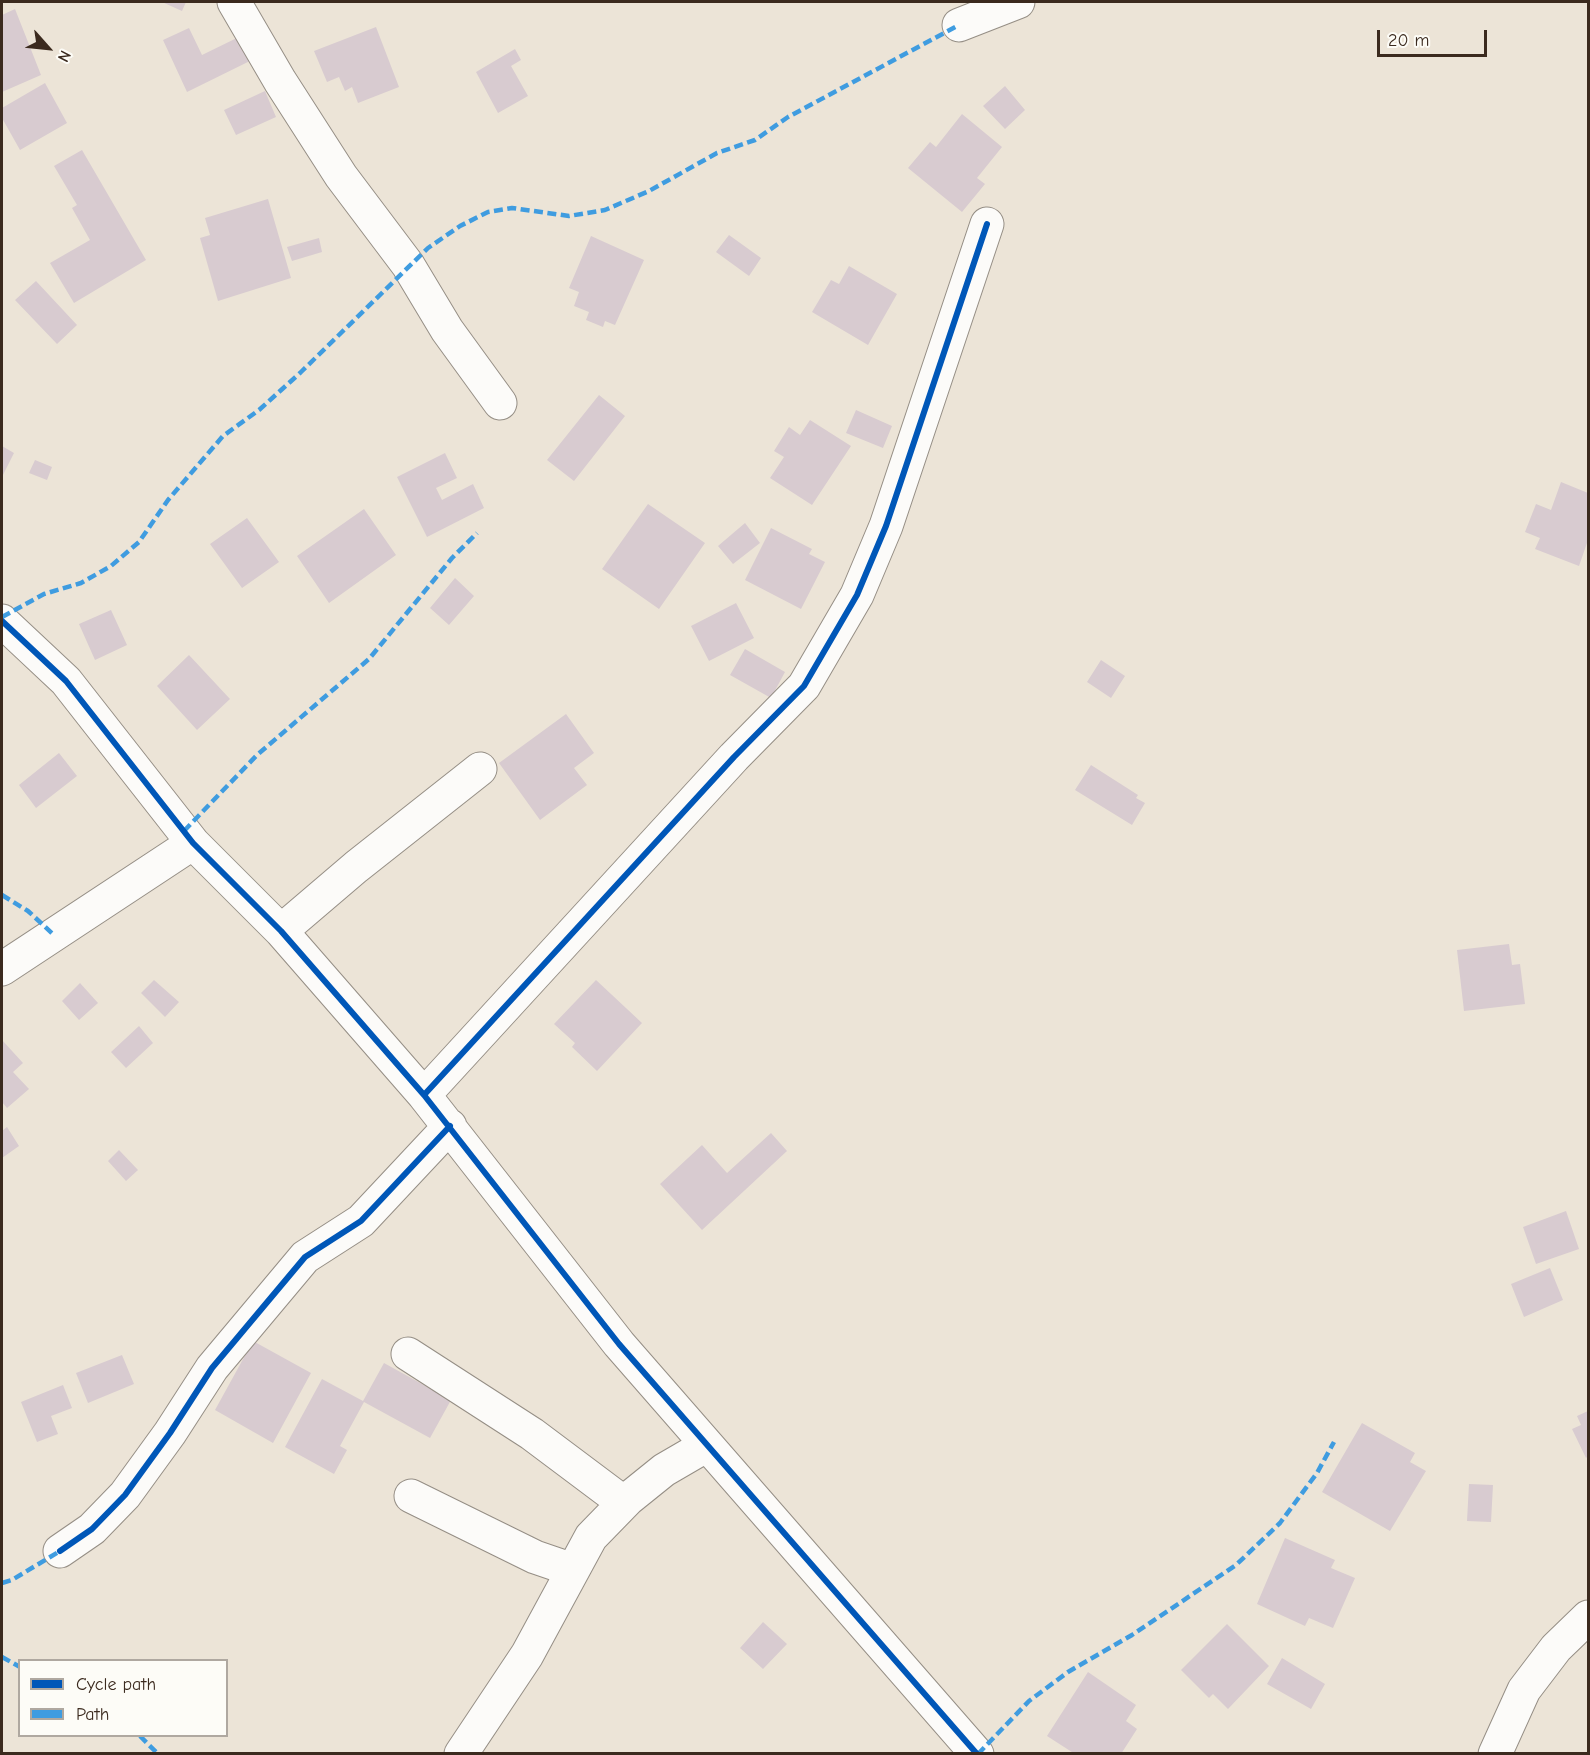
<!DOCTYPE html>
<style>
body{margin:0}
#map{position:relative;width:1590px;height:1755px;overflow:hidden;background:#ece4d7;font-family:"Comic Neue",sans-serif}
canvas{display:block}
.frame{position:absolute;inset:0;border:3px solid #3b2a1e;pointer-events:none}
.legend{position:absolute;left:18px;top:1659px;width:210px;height:78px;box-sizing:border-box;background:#fdfcf7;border:2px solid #afa8a0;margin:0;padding:8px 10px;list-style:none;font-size:18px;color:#3b2a1e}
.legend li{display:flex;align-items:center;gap:12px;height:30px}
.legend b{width:30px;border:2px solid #afa8a0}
.north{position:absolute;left:18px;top:18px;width:60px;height:60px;-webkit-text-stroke:4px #fdfcf7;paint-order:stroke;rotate:117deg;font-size:16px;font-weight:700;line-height:24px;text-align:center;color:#3b2a1e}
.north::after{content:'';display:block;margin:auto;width:21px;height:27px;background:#3b2a1e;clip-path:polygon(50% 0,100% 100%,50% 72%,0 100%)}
.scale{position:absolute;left:1377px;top:30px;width:110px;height:27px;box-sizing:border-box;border:3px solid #3b2a1e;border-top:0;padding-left:8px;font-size:18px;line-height:21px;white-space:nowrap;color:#3b2a1e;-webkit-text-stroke:4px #fdfcf7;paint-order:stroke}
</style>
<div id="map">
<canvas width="1590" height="1755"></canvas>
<div class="frame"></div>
<ul class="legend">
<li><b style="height:8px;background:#0057b8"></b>Cycle path</li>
<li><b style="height:8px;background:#3f9ce0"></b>Path</li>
</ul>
<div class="north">N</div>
<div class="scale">20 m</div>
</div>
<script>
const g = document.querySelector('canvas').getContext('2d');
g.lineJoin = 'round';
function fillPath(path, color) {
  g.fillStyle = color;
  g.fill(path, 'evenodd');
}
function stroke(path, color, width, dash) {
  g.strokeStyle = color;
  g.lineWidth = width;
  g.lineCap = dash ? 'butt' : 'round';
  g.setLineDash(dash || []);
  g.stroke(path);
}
const building = new Path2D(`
 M162 2H186L182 11Z
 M15 9 41 75 2 92V15Z
 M376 27 399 87 358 103 352 87 345 91 339 77 327 82 314 51Z
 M189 28 202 55 245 34 256 58 187 92 163 40Z
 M515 49 521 60 511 66 528 96 498 113 476 72Z
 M45 83 67 123 20 150 2 118V108Z
 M1005 86 1025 110 1005 129 983 106Z
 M265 91 276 117 236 135 224 110Z
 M962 114 1002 147 977 178 985 184 962 212 908 168 930 142 936 147Z
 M82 150 146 260 74 303 50 263 90 240 72 208 77 205 54 166Z
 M268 199 291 278 218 301 200 238 210 235 205 218Z
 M729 235 761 258 749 276 716 252Z
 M591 236 644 260 615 325 605 321 603 327 586 320 589 312 574 306 579 292 569 288Z
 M319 238 322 252 292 261 287 247Z
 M849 266 897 294 868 345 812 312 831 280 839 284Z
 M36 281 77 325 57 344 15 300Z
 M599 395 625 416 574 481 547 460Z
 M856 410 892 426 883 448 846 433Z
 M810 420 851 446 812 505 770 478 784 457 774 451 789 427 800 435Z
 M2 446 14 453 2 477Z
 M445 453 457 478 436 488 442 500 473 484 484 508 427 537 397 477Z
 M35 460 52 467 47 480 29 473Z
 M1561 482 1588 493V540L1579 566 1535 549 1540 538 1525 532 1536 504 1551 510Z
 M648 504 705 543 659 609 602 569Z
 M364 509 396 555 329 603 297 556Z
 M247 518 279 562 242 588 210 544Z
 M745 523 760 543 733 564 718 546Z
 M771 528 812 549 809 554 825 562 801 609 745 580Z
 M455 578 474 596 449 625 430 608Z
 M736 603 754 638 709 661 691 626Z
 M111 610 127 645 95 660 79 624Z
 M745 649 785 672 771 698 730 675Z
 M189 655 230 699 197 730 157 686Z
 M1101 660 1125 676 1111 698 1087 682Z
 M566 714 594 753 574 768 587 785 540 820 499 763Z
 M59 753 77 776 36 808 19 785Z
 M1091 765 1138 795 1136 798 1145 803 1132 825 1075 790Z
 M1509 944 1512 965 1520 964 1525 1004 1464 1011 1457 950Z
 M154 980 179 1002 165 1017 141 993Z
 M596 980 642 1023 597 1071 572 1047 575 1043 554 1024Z
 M80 983 98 1003 79 1020 62 1001Z
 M139 1026 153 1043 126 1068 111 1052Z
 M2 1040 23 1063 13 1072 29 1089 7 1108 2 1102Z
 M7 1127 19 1146 2 1158V1131Z
 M771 1133 787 1151 702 1230 660 1184 702 1145 727 1173Z
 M119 1150 138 1170 126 1181 108 1161Z
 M1566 1211 1579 1249 1536 1264 1523 1227Z
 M1550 1268 1563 1300 1524 1317 1511 1284Z
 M253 1341 311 1373 273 1443 215 1410Z
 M122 1355 134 1384 88 1403 76 1373Z
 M384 1363 451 1400 430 1438 364 1402 340 1446 347 1450 334 1474 285 1447 322 1379 363 1401Z
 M63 1385 72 1408 51 1416 58 1434 37 1442 21 1402Z
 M1588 1411V1456L1586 1458 1572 1429 1581 1425 1577 1416Z
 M1362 1423 1415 1453 1410 1462 1426 1471 1390 1531 1322 1492Z
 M1469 1484 1493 1485 1491 1522 1467 1521Z
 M1285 1538 1335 1560 1331 1568 1355 1578 1333 1628 1309 1618 1305 1626 1257 1604Z
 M763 1622 787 1644 763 1669 740 1648Z
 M1227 1624 1269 1666 1228 1709 1213 1694 1209 1698 1181 1670Z
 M1282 1658 1325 1684 1311 1709 1267 1684Z
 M1088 1672 1136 1705 1126 1721 1137 1729 1121 1754H1075L1047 1736Z`);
const minor = new Path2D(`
 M234 2 280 81 341 176 408 265 447 330 500 403
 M959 25 1018 2
 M2 621 66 681 193 843 281 931 424 1095 619 1344 977 1754
 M281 931 356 867 480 769
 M2 969 193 843
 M424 1095 734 757 804 686 857 595 886 526 987 224
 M408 1354 532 1434 624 1503
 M411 1496 535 1557 573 1570
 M60 1551 92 1529 125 1495 170 1433 212 1368 305 1257 361 1221 450 1126
 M461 1754 527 1655 591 1537 628 1499 664 1470 707 1445
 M1495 1754 1524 1690 1556 1648 1588 1617`);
const quiet = new Path2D(`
 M2 617 44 594 81 583 111 566 139 542 168 500 223 436 259 410 300 373 428 248 460 226 488 212 512 208 569 216 605 210 649 191 717 153 755 140 788 117 959 25
 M184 831 257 755 369 659 452 558 477 533
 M2 895 28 911 55 936
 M2 1583 12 1580 60 1551
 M2 1657 20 1667
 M140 1736 158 1754
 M978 1754 1029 1701 1068 1672 1132 1635 1236 1565 1280 1523 1317 1473 1334 1442`);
const cycleway = new Path2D(`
 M2 621 66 681 193 843 281 931 424 1095 619 1344 977 1754
 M424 1095 734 757 804 686 857 595 886 526 987 224
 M60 1551 92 1529 125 1495 170 1433 212 1368 305 1257 361 1221 450 1126`);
fillPath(building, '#d8cbd0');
stroke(minor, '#958e85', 35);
stroke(minor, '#fcfbf9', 33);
stroke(quiet, '#3f9ce0', 4.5, [9, 4.5]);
stroke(cycleway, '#0057b8', 6);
</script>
